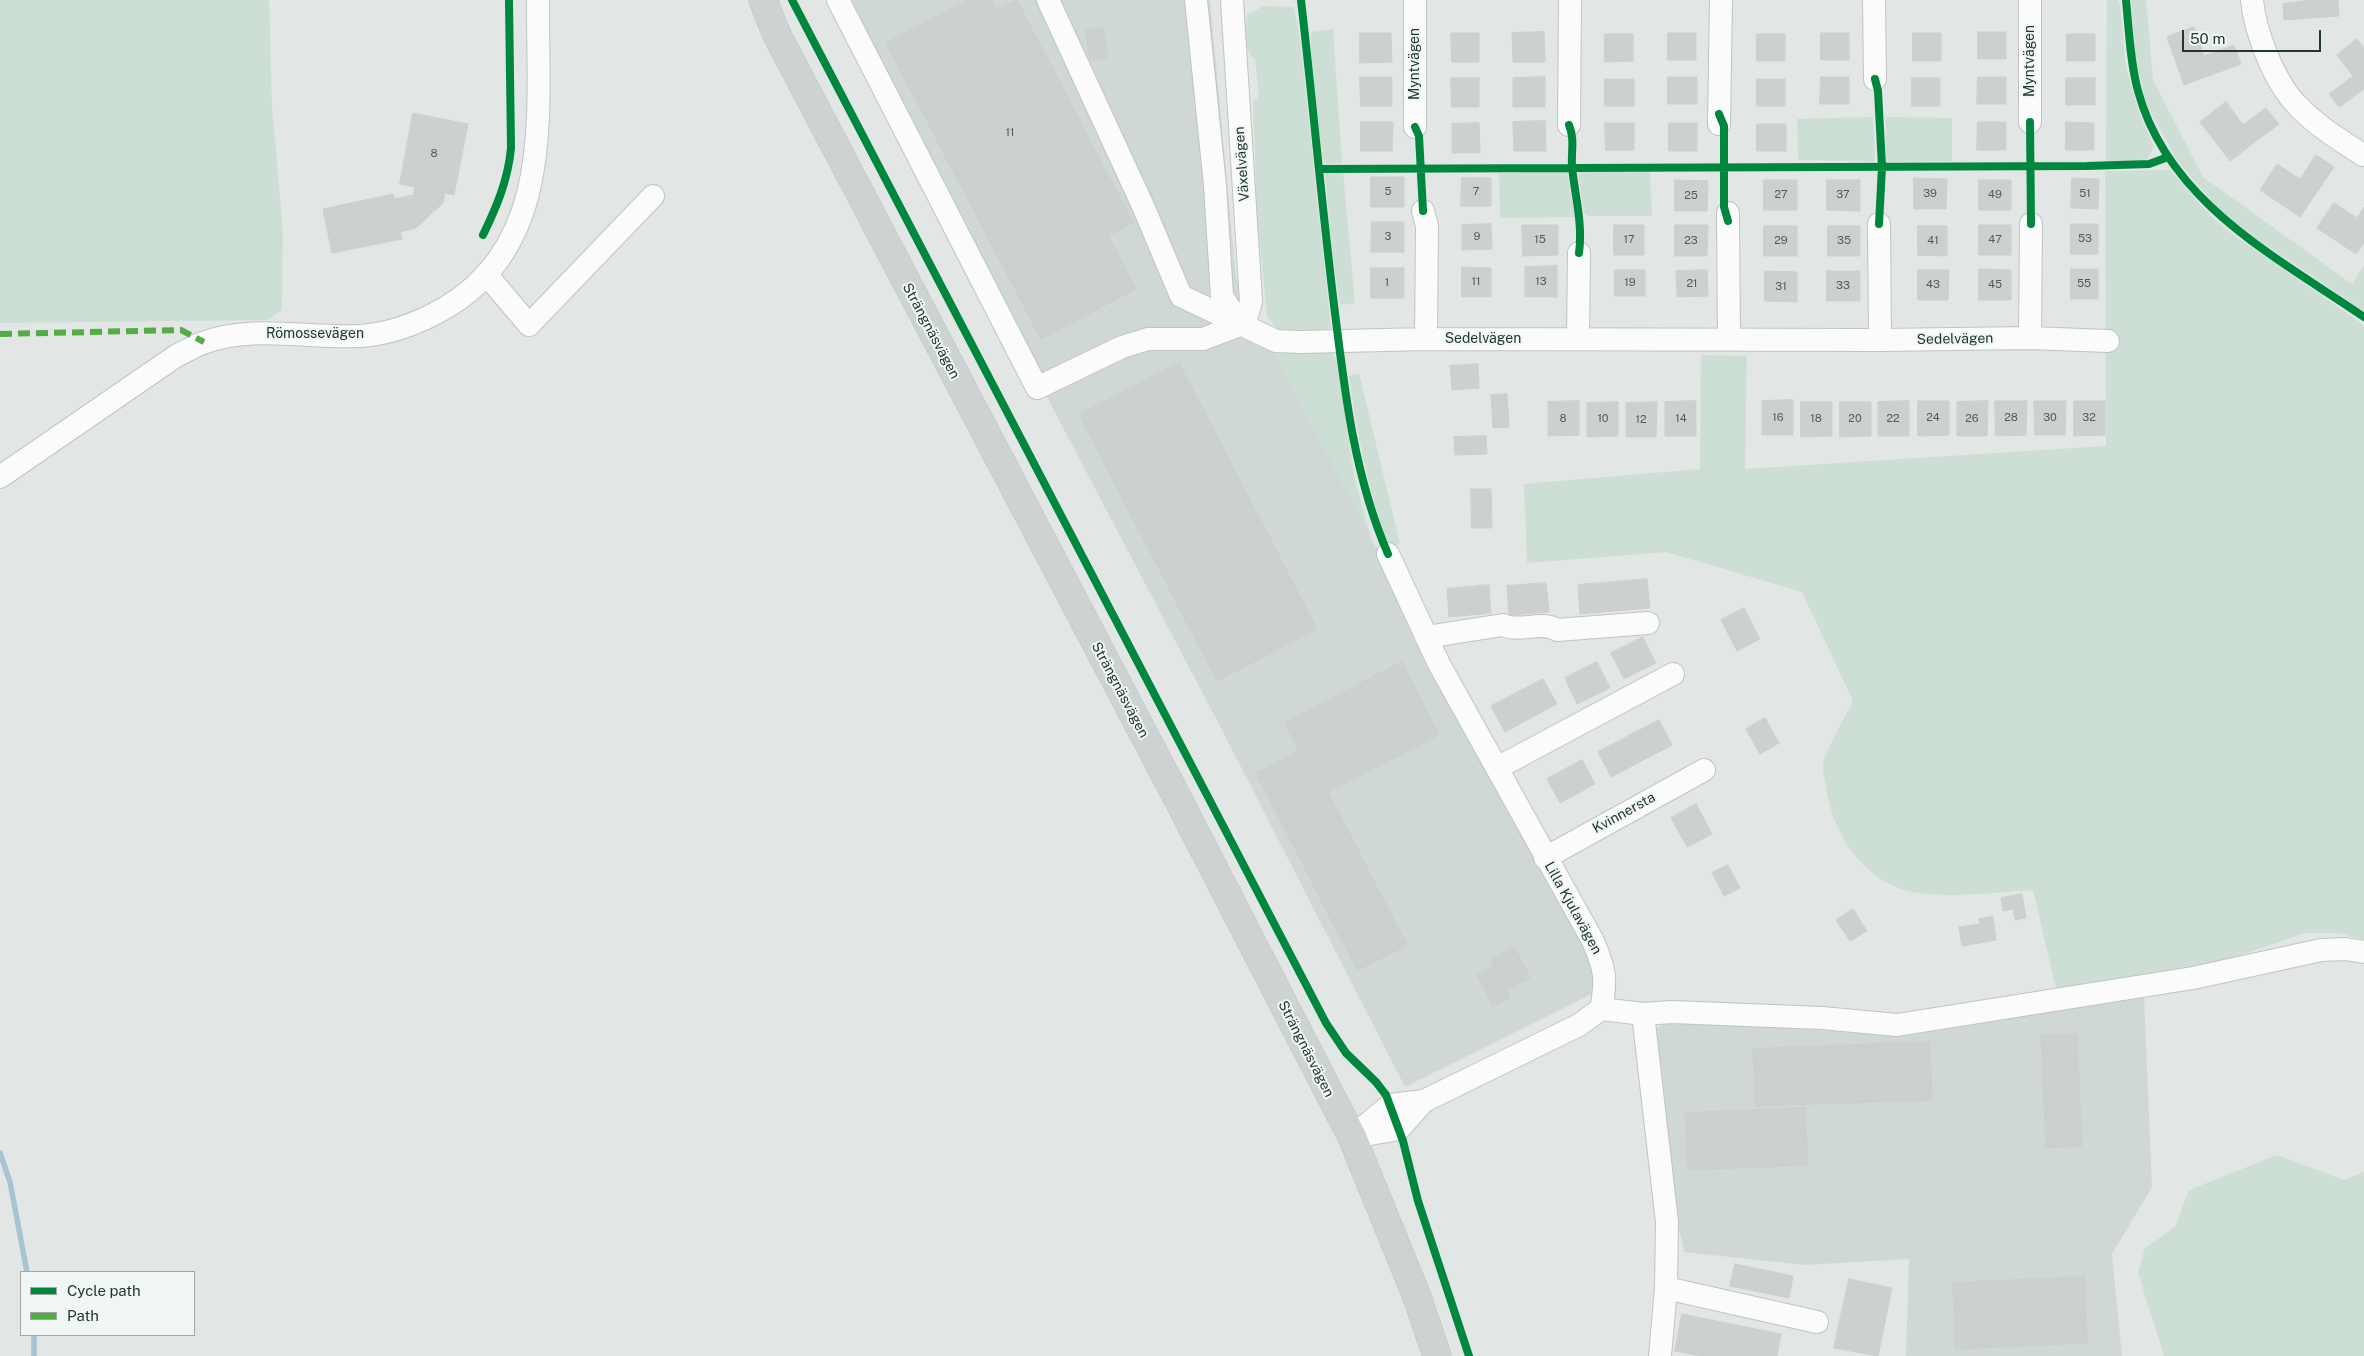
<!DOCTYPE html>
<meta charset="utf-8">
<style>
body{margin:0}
#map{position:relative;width:2364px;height:1356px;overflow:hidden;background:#e2e7e5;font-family:"Public Sans",sans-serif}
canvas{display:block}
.legend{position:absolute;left:20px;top:1271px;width:175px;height:65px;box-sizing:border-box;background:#eff6f4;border:1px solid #9da9a7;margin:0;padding:6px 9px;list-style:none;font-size:15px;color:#233634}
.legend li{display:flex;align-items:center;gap:10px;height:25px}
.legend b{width:25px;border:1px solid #9da9a7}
.scale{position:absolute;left:2182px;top:30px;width:139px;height:22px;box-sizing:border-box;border:2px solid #233634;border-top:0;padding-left:6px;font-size:15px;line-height:18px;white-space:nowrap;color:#233634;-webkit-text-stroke:4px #eff6f4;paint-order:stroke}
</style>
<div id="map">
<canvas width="2364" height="1356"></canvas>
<ul class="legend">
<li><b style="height:6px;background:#00873e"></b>Cycle path</li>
<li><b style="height:6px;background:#53ac45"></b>Path</li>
</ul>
<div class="scale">50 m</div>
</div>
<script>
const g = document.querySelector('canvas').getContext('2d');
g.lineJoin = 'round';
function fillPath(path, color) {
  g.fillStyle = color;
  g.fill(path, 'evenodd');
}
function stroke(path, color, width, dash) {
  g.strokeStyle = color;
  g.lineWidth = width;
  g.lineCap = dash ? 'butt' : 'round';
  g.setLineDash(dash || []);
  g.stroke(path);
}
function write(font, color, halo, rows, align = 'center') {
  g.font = font + ' "Public Sans",sans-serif';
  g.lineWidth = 4;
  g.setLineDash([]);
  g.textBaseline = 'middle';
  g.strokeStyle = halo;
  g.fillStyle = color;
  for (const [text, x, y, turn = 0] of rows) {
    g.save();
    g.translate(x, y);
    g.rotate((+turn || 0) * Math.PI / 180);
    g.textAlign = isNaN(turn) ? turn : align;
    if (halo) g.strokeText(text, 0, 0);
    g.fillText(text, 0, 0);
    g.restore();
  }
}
const built = new Path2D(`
 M845 0H1210L1236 278 1371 538 1426 637 1604 988 1405 1087 1222 730 1048 399Z
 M2144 996 2152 1187 2112 1254 2122 1356H1906L1909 1259 1804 1265 1684 1252 1672 1194 1655 1029 1672 1020 1905 1036Z`);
const green = new Path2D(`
 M0 0H269L272 105 283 232 282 310 268 320 0 323Z
 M2107 0H2117L2120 5 2126 67 2138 110 2154 147 2147 159 2126 162 2106 161Z
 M2131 0H2146L2153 80 2203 177 2352 284 2364 265V311L2254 237 2217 207 2179 163 2147 106 2135 55Z
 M1263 6 1294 7 1300 39 1331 328 1316 331 1277 329 1267 316 1257 216 1253 100 1259 99 1255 58H1252L1243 39 1247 15Z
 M1333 29 1342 163 1327 164 1322 159 1311 51V32Z
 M1873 117 1875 161 1798 160 1797 119Z
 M1886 117 1952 118V161L1885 162Z
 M2170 170 2204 209 2225 229 2364 325V940L2339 933H2305L2211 965 2057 993 2033 890C1996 892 1956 898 1919 893 1867 887 1832 835 1826 786 1825 779 1822 769 1823 763 1826 750 1846 715 1853 701L1802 592 1666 552 1527 563 1524 484 1700 469 1701 355 1747 356 1745 469 2106 446 2105 171Z
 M1567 171 1575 217 1500 218 1499 173Z
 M1343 172 1355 303 1340 305 1332 253 1325 173Z
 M1578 172H1650L1652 216H1588L1584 213Z
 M1274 352H1330L1337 360 1354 476 1371 538Z
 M1359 373 1400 544 1388 547C1369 492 1357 434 1349 376Z
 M2277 1155 2344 1180 2364 1172V1356H2164L2138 1273 2145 1248 2175 1227 2189 1190Z`);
const stream = new Path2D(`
 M0 1153 10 1182 27 1272
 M34 1335V1356`);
const building = new Path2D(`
 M969 0H992L997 9 1017 0 1133 223 1108 236 1136 289 1041 339 886 43Z
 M2313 0H2338L2339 16 2284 20 2283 4Z
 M2194 27 2204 56 2234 45 2241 64 2184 85 2167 37Z
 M1103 28 1108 57 1090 60 1085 31Z
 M1544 32 1545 62H1513L1512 33Z
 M1978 32H2006V59H1978Z
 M1360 33H1391L1392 62 1360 63Z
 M1451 33H1479V62H1452Z
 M1668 33H1696V60H1668Z
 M1821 33H1849V60H1821Z
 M1913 33H1941V61H1913Z
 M1605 34H1633V61L1605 62Z
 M1757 34H1785V61H1757Z
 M2067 34H2095V61H2067Z
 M2357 39 2364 48V89L2339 107 2329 94 2353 76 2337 55Z
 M1360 77H1392V106H1361Z
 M1545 77V107H1513V78Z
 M1668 77H1697V104H1668Z
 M1821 77H1849V104H1820Z
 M1978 77H2006V104H1977Z
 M1451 78H1479V107H1452Z
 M1912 78H1940V106H1912Z
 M2066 78H2095V105H2066Z
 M1605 79H1634V106H1605Z
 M1757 79H1785V106H1757Z
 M2226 102 2243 125 2266 108 2279 124 2230 161 2200 122Z
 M413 113 468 124 454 195 445 193 443 203 416 228 400 232 402 239 332 253 323 209 393 194 394 199 413 195 415 187 400 184Z
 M1545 121 1546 151H1514L1513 122Z
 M1361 122H1393L1392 151H1361Z
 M1978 122H2006V150H1977Z
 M2066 122 2094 123V150H2066Z
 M1479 123 1480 153H1452V124Z
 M1605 123H1634V150H1606Z
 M1669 123H1697V151H1669Z
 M1757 124H1786V151H1757Z
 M2316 155 2334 167 2300 217 2260 190 2277 164 2300 179Z
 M1371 177H1404V207H1371Z
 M1462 178H1491V206H1461Z
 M1914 178 1947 179 1946 209H1914Z
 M2072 178 2099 179 2098 209 2071 208Z
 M1675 180 1708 181 1707 211H1675Z
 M1764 180H1797V210H1764Z
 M1827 180H1860V211L1827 210Z
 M1979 180H2011V210H1979Z
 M2334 203 2357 218 2364 207V243L2356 254 2317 228Z
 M1372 222H1404V252H1371Z
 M1491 224 1492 249 1462 250V225Z
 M2071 224H2098V254H2071Z
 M1522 225H1558V255L1523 256Z
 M1614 225H1644V255H1614Z
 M1675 225H1708L1707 256H1675Z
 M1979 225H2011V255H1979Z
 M1764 226H1797V256H1764Z
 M1828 226H1860V256H1828Z
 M1918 226H1947V256L1918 255Z
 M1557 266V297H1525V267Z
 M1462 267 1491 268V297H1462Z
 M1371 268H1404V298H1371Z
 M1979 269 2011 270V300H1979Z
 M2071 269H2098V299H2071Z
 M1615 270H1645V296H1615Z
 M1707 270 1708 296 1677 297 1676 271Z
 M1918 270H1949L1948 300H1918Z
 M1765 271 1797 272V302L1765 301Z
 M1827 271H1860V301H1827Z
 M1179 363 1317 629 1217 681 1079 415Z
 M1478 364 1479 388 1452 390 1450 366Z
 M1507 394 1509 427 1493 428 1491 395Z
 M1793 400V435H1762V401Z
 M1579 401V435L1548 436V402Z
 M1696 401V436H1665V402Z
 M1909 401V436H1878V402Z
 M1918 401H1949V435L1918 436Z
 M1988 401 1987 436H1957V402Z
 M1995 401H2027L2026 435 1996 436Z
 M2034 401H2066L2065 435H2035Z
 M2074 401H2105V435L2074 436Z
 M1618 402V436L1587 437V403Z
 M1657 402 1656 437H1626V403Z
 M1801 402H1832V436L1801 437Z
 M1840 402H1871V436L1840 437Z
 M1486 436 1487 454 1455 455 1454 437Z
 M1471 489H1491L1492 528H1472Z
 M1647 579 1650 608 1580 614 1578 585Z
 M1546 583 1549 612 1509 615 1507 586Z
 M1489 585 1491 613 1449 617 1447 589Z
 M1744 608 1760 639 1737 651 1721 620Z
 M1643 637 1656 663 1624 679 1611 653Z
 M1402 662 1439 735 1328 792 1407 945 1357 970 1256 773 1299 751 1285 723Z
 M1597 662 1610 688 1577 704 1565 678Z
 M1543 679 1557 704 1505 732 1491 706Z
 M1765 718 1779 743 1760 754 1746 729Z
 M1659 720 1672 745 1611 777 1598 752Z
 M1582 760 1595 784 1560 803 1547 779Z
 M1696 804 1712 834 1687 847 1671 818Z
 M1728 865 1740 888 1724 896 1712 873Z
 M2022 894 2026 918 2015 920 2013 909 2003 911 2001 898Z
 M1853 909 1867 931 1850 941 1836 920Z
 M1993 917 1996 940 1962 946 1959 927 1980 924 1979 919Z
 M1514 947 1530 978 1506 990 1510 998 1493 1006 1477 975 1494 966 1491 959Z
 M2077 1034 2082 1146 2046 1148 2041 1036Z
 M1930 1042 1932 1100 1755 1106 1753 1049Z
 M1805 1108 1808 1165 1688 1170 1685 1113Z
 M1735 1264 1793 1276 1789 1298 1730 1286Z
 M2085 1277 2087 1343 1955 1349 1953 1283Z
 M1849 1279 1892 1288 1878 1356 1834 1348Z
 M1682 1314 1781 1334 1777 1356H1701L1675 1351Z`);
const minor = new Path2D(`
 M838 0 1037 388 1122 347 1148 339H1203L1240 325
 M1048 0 1143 206 1181 296 1276 341 1301 342 1426 339 1880 340 2030 338 2108 341
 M1196 0 1215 185 1222 296 1240 325
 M1232 0 1251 302 1247 315 1240 325
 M1874 0 1875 79
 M2030 0V122
 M2252 0C2255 32 2274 81 2296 104 2315 125 2340 140 2363 155
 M1719 124 1721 0
 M1569 125 1570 0
 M1415 127V0
 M1423 211 1427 226 1426 339
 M1728 213 1729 339
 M1879 224 1880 340
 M486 274 529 325 653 196
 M2030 338 2031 224
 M1578 339 1579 253
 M0 477 176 356C185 352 194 346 203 343 252 324 309 339 360 336 392 334 419 323 445 308 556 243 537 109 538 0
 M1426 637 1503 625C1520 633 1541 620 1557 630L1648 623
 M1497 768 1673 674
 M1545 858 1704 770
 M1601 1009 1643 1014 1672 1012 1822 1018 1897 1025 2193 978 2321 950 2345 949 2364 952
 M1643 1014 1667 1222 1666 1288 1660 1356
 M1352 1137 1390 1105 1424 1101 1579 1025 1601 1009C1607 979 1605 969 1593 941L1439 664 1388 554
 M1353 1137 1399 1129 1424 1101
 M1666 1288 1817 1322`);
const major = new Path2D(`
 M763 0 777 35 1181 805 1352 1137 1417 1297 1437 1356`);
const quiet = new Path2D(`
 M0 334 181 330 204 342`);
const cycleway = new Path2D(`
 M792 0 1326 1023 1346 1053 1376 1082 1386 1095 1403 1141 1418 1201 1469 1356
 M1301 0C1313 104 1322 209 1335 313 1345 395 1355 478 1388 554
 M2126 0C2129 30 2130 61 2138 91 2168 202 2276 257 2364 317
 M1875 79 1878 91 1882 167 1879 224
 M1719 114 1724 126V207L1728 221
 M2030 122 2031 224
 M1569 125C1575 139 1571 152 1572 167 1575 196 1583 224 1579 253
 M1415 127 1419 136 1423 211
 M1319 169 2087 166 2149 164 2168 157
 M483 235C497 206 508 180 511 148L509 0`);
const numberNames = [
 ["11",1010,133],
 ["8",434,154],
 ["5",1388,192],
 ["7",1476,192],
 ["39",1930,194],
 ["51",2085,194],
 ["27",1781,195],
 ["37",1843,195],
 ["49",1995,195],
 ["25",1691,196],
 ["3",1388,237],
 ["9",1477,237],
 ["53",2085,239],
 ["15",1540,240],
 ["17",1629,240],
 ["47",1995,240],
 ["23",1691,241],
 ["29",1781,241],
 ["35",1844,241],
 ["41",1933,241],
 ["11",1476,282],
 ["13",1541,282],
 ["1",1387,283],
 ["19",1630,283],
 ["21",1692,284],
 ["55",2084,284],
 ["43",1933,285],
 ["45",1995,285],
 ["33",1843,286],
 ["31",1781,287],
 ["16",1778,418],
 ["24",1933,418],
 ["28",2011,418],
 ["30",2050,418],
 ["32",2089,418],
 ["8",1563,419],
 ["10",1603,419],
 ["14",1681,419],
 ["18",1816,419],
 ["20",1855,419],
 ["22",1893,419],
 ["26",1972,419],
 ["12",1641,420]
];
const streetNames = [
 ["Myntvägen",2030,61,-90],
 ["Myntvägen",1415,64,-90],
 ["Växelvägen",1242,164,-94],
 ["Strängnäsvägen",931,331,62],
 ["Römossevägen",315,334],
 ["Sedelvägen",1483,339],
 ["Sedelvägen",1955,339,-1],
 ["Strängnäsvägen",1120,690,62],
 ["Kvinnersta",1624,813,-29],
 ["Lilla Kjulavägen",1573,908,61],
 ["Strängnäsvägen",1306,1049,63]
];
fillPath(built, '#d0d8d5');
fillPath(green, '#cdded4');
stroke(stream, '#a7c4d0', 5.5);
fillPath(building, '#ccd0cf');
stroke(building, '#cbcfce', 1);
stroke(minor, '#bfc4c2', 24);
stroke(major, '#bcc3c1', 29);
stroke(minor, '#fbfbfb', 22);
stroke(major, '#cdd3d2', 28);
stroke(quiet, '#53ac45', 6, [12, 6]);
stroke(cycleway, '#00873e', 8);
write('11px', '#4d5c5b', null, numberNames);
write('14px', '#233634', '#eff6f4', streetNames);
</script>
